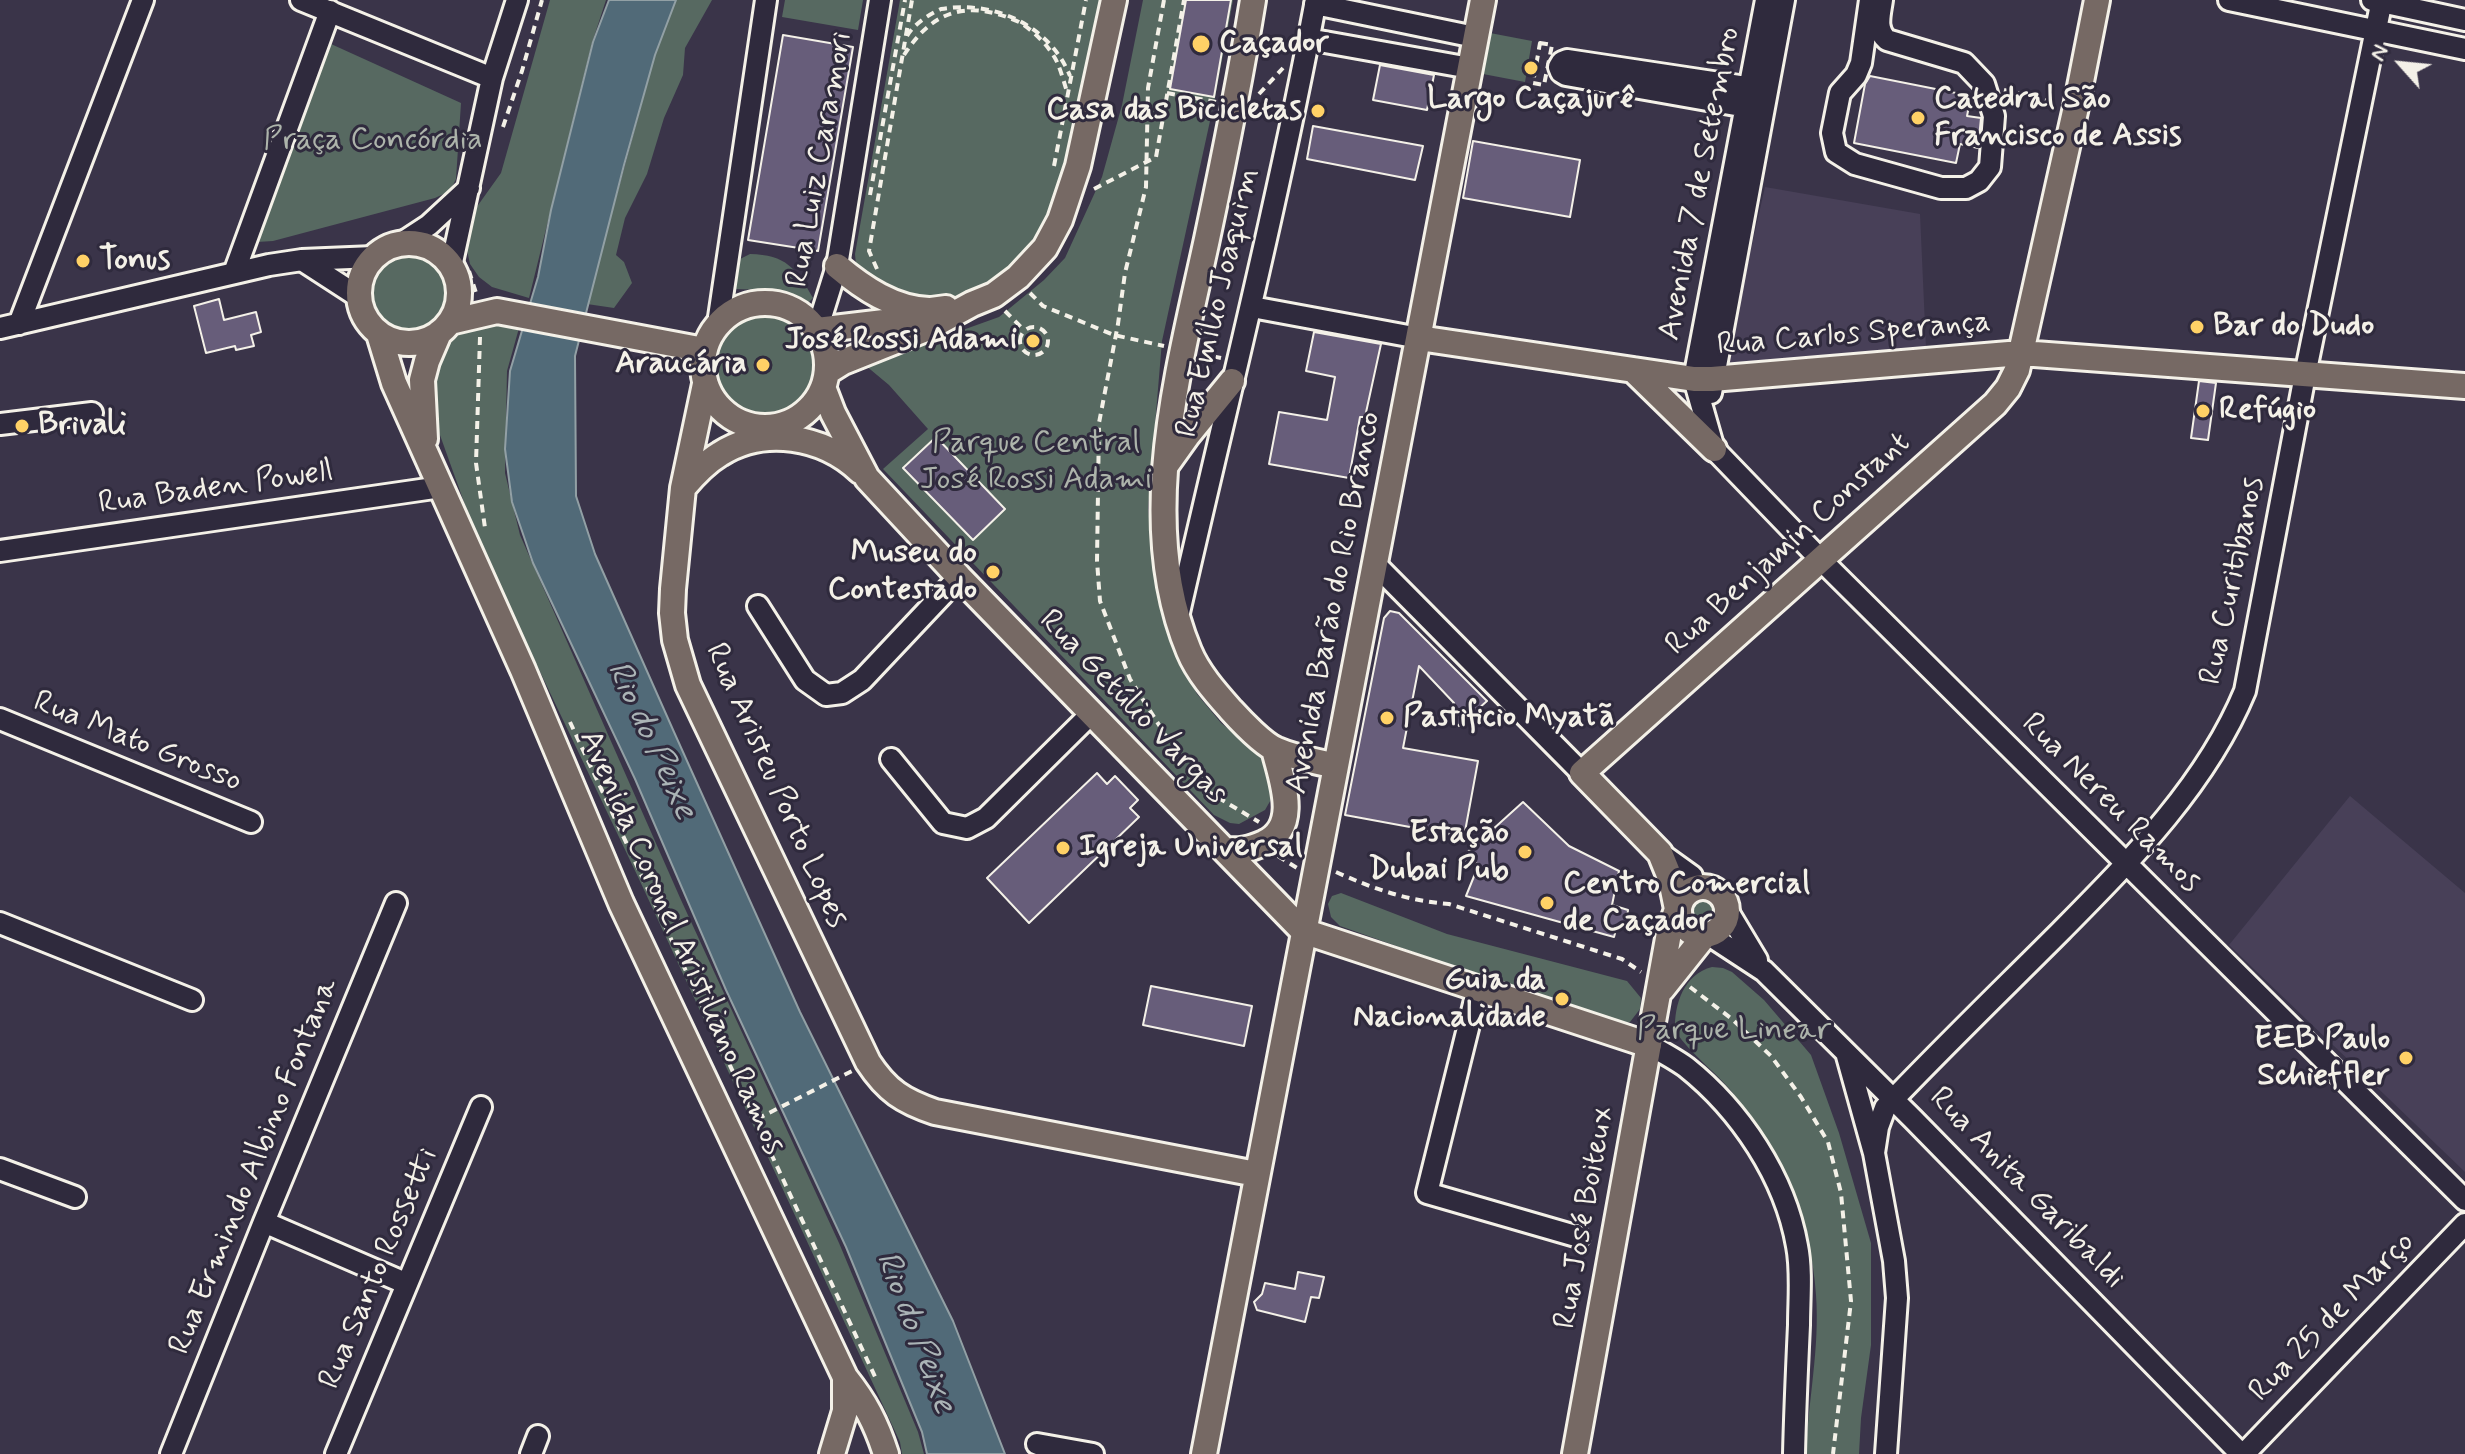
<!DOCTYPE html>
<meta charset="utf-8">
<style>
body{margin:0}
#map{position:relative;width:2465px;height:1454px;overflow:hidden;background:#3a3449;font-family:Mynerve,sans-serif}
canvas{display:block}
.north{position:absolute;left:2361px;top:24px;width:80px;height:80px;-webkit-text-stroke:6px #2f2a3d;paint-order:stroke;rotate:297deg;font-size:22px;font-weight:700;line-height:32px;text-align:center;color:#f4f1e8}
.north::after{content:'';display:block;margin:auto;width:28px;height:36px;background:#f4f1e8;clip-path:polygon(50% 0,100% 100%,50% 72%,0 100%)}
</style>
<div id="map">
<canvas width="2465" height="1454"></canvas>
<div class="north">N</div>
</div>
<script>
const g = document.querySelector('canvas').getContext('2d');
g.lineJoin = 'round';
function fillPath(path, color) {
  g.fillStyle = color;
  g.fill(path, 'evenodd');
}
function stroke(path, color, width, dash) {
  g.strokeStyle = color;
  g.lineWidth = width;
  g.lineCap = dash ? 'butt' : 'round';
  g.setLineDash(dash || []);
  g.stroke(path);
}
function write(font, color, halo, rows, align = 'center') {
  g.font = font + ' Mynerve,sans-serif';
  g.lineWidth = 6;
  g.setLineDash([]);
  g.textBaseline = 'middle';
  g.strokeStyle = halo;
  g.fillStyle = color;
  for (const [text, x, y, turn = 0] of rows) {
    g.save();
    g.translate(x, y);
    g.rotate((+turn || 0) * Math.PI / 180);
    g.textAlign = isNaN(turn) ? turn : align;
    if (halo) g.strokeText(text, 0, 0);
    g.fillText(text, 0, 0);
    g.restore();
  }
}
const built = new Path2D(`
 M1765 187 1920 214 1926 348 1724 369Z
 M2350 796 2465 893V1172L2229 945Z`);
const green = new Path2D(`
 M550 0H606L592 43 529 298 492 287 479 277 470 264 465 241 476 208 501 173Z
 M676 0H712L685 48 683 75 664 118 647 174 625 218 616 255 624 262 632 283 614 308 587 304 655 55Z
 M785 0H863L858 30 782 17Z
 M900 0H1101L1065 171 1053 213 1037 248 1004 279 945 304H918L864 276 856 265 855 254Z
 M1143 0H1233L1215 98 1162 341 1148 509 1163 619 1177 658 1197 694 1221 723 1263 757 1270 774 1273 796 1265 810 1239 824 1230 823 1214 815 883 469 928 429 889 385 865 365 999 317 1044 280 1065 258 1102 177 1122 105Z
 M1490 33 1532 41 1525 82 1483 74Z
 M331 44 461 103 456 179 450 191 435 198 273 241 257 242Z
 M370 290a41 41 0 1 1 82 0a41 41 0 1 1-82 0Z
 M750 254C786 255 796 268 813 298L808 303 765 290 734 289 740 259Z
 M715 365a50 50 0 1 1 100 0a50 50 0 1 1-100 0Z
 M492 320 519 328 507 371 505 473 520 535 681 900 839 1243 918 1432 924 1454H902L900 1442 639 879 479 544 431 410 430 381 438 356 453 337 472 325Z
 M1341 893 1447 934 1627 981 1641 998 1640 1009 1630 1022 1619 1025 1340 926 1331 917 1328 904 1332 896Z
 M1691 912a12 12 0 1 1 24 0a12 12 0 1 1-24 0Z
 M1712 967 1723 968 1732 972 1764 1000 1811 1055 1839 1133 1871 1243V1345L1861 1418 1859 1454H1806C1808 1401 1820 1348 1816 1295 1812 1222 1779 1156 1737 1098 1719 1074 1692 1056 1675 1031 1674 1004 1684 974 1712 967Z`);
const water = new Path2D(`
 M609 0H676L655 55 624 165 575 356 576 496 595 554 674 732 800 1012 953 1321 1005 1454H927L922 1432 846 1247 726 990 635 779 533 563 512 502 505 449 510 371 538 277 551 210 593 42Z`);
const building = new Path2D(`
 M1186 0H1231L1214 97 1170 89Z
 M783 35 853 47 818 251 748 240Z
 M1380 65 1434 75 1427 110 1373 100Z
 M1870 76 1971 96 1967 116 1981 118 1978 148 1960 144 1956 163 1854 143 1865 84Z
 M1313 126 1423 146 1415 180 1307 159Z
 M1473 141 1580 160 1570 217 1463 198Z
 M219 299 224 320 256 312 261 332 251 335 254 346 236 350 235 346 206 353 194 306Z
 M1314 332 1381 344 1365 417H1360L1349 478 1269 464 1279 412 1327 420 1335 377 1306 371Z
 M2199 381 2216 383 2208 440 2191 438Z
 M936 437 1005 509 973 540 903 468Z
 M1390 611 1399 613 1487 701 1459 726 1447 711 1454 703 1419 666 1403 748 1478 761 1464 837 1345 815 1384 618Z
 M1097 773 1107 784 1115 776 1138 800 1130 808 1139 817 1029 923 987 878Z
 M1523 802 1569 846 1619 871 1612 905 1628 910 1626 927 1617 926 1614 937 1466 896 1479 864 1460 859Z
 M1151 986 1252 1006 1244 1046 1143 1025Z
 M1298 1272 1324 1277 1319 1298 1311 1297 1305 1322 1257 1310 1254 1302 1262 1294 1265 1283 1295 1289Z`);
const path = new Path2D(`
 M1164 0 1148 88 1146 187 1125 273 1118 324 1099 423 1097 561 1100 601 1130 679 1188 771 1207 791 1259 822
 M907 36C914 24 928 15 941 9 995 0 1050 26 1070 76
 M1540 43 1552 45 1544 85 1533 83Z
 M904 55C934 8 970 0 1019 22 1034 31 1050 47 1057 62 1061 71 1064 82 1067 92
 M1528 62 1536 63
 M2004 90 2058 103
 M1167 93 1216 102
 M1259 94 1283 68
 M503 127 522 71 542 0
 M1054 166 1086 0
 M1094 189 1156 157 1184 0
 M870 195 905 0
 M877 269 869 251 912 0
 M469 271 476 293
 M1030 293 1043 306 1114 335 1164 346
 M1005 311 1024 330
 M1020 341a14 14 0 1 1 28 0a14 14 0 1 1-28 0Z
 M480 337 476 463 485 528
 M1202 354 1221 358
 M570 722 877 1381
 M1278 856 1297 868
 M1336 872C1374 889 1408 901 1449 904L1622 959 1641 972
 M1690 987 1732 1019 1771 1056 1801 1097 1828 1142 1841 1193 1851 1301 1833 1454
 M757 1119 852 1071`);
const minor = new Path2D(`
 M301 0 492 78
 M1766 0 1694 379 1714 449 1821 560 2465 1200
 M1870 0 1861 63 1856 75 1840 93 1832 133 1836 152 1855 164 1941 188H1966L1979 181 1990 167 1994 116 1984 84 1964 63 1887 40C1875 29 1880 15 1882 0
 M2229 0 2465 49
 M2372 0 2465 20
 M1315 4 1475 37
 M1308 39 1470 68
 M1758 109 1566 75 1561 72 1559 67 1562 62 1567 60 1759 89
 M400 244 429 225 469 188
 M302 260 359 297
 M451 267 492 78 517 0
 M234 273 330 11
 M1252 307 1419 338
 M19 324 143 0
 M718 324 766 0
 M0 328 269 265 302 260 374 257
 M817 330 837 266 880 0
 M1711 393 1784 0
 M0 424 92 413
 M0 551 441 487
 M1376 565 1582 773
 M758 606 805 680 826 695 842 693 862 680 959 577
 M1178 617C1225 411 1277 207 1316 0
 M0 719 251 822
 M891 759 943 823 967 828 986 818 1092 713
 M1660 853 1692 876
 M1727 910 1757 960
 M0 923 192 1000
 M1709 935 1764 971 1913 1119 2241 1454
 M1478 988 1427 1193 1579 1237
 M1649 1045C1662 1052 1675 1059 1686 1067 1740 1110 1785 1177 1797 1246 1802 1271 1799 1300 1799 1325 1797 1368 1795 1411 1794 1454
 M1847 1056 1874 1153 1894 1261 1897 1298 1886 1454
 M1874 1153 1878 1127 1885 1108C1942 1048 2002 990 2061 931 2131 860 2206 785 2245 691L2305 375 2382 0
 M0 1169 75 1197
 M264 1222 405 1283
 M1037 1444 1093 1454
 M171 1454 264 1222 396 903
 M336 1454 481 1107
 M531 1454 538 1436
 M2244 1454 2465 1224`);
const major = new Path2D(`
 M1253 0C1240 80 1224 159 1207 239 1179 369 1135 522 1189 651 1198 673 1216 693 1231 710 1241 721 1264 745 1277 750 1295 758 1316 761 1335 766
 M359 293a50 50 0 1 1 100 0a50 50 0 1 1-100 0Z
 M837 266C863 288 894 309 929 310
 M703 365a62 62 0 1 1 124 0a62 62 0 1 1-124 0Z
 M450 322 497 311 704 350
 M817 330 901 320 931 310 946 308
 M379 334 394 383 523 670 621 903 845 1377C865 1402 876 1423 886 1454
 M1419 338 1694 379H1712L2021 353 2465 386
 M1633 370 1714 449
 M827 372 843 362 928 328 972 304 994 295 1018 277 1045 248 1060 220 1078 166 1114 0
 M705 384 683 488 673 589 672 613 675 640 688 685 868 1062C887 1091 903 1101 935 1112L1256 1174
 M823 387 833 413 867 478 959 577 1303 931 1649 1045
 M425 439 422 380 427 361 439 333
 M1167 464 1187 436 1232 381
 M683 488C694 475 705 463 720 454 764 426 823 436 860 471
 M1226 850C1241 851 1250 849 1264 843 1301 826 1281 779 1274 749
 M1679 911a24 24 0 1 1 48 0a24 24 0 1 1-48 0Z
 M1662 989 1705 935
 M832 1454 845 1411V1377
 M1204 1454 1483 0
 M1575 1454 1669 933 1677 909 1671 880 1660 853 1582 773 1995 404 2008 388 2017 370 2076 107 2097 0`);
const markers = [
 [1201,44,10,"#ffd166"],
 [1531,68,8,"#ffd166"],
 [1318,111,8,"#ffd166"],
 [1918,118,8,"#ffd166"],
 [83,261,8,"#ffd166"],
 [2197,327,8,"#ffd166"],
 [1033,341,8,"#ffd166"],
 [763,365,8,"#ffd166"],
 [2203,411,8,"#ffd166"],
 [22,426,8,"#ffd166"],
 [993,572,8,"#ffd166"],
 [1387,718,8,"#ffd166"],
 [1063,848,8,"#ffd166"],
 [1525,852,8,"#ffd166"],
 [1547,903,8,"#ffd166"],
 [1562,999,8,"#ffd166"],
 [2406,1058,8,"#ffd166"]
];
const poiNames = [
 ["Caçador",1219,44],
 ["Largo Caçajurê",1531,100,"center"],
 ["Catedral São",1934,100],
 ["Francisco de Assis",1934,137],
 ["Casa das Bicicletas",1302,111,"right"],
 ["Tonus",99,261],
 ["Bar do Dudo",2213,327],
 ["José Rossi Adami",1017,341,"right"],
 ["Araucária",747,365,"right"],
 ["Refúgio",2219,411],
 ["Brivali",38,426],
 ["Museu do",977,554,"right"],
 ["Contestado",977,591,"right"],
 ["Pastificio Myatã",1403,718],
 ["Estação",1509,834,"right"],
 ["Dubai Pub",1509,871,"right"],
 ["Igreja Universal",1079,848],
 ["Centro Comercial",1563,885],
 ["de Caçador",1563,922],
 ["Guia da",1546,981,"right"],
 ["Nacionalidade",1546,1018,"right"],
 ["EEB Paulo",2390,1040,"right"],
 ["Schieffler",2390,1077,"right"]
];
const parkNames = [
 ["Praça Concórdia",373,141],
 ["Parque Central",1036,444],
 ["José Rossi Adami",1036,481],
 ["Parque Linear",1734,1031]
];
const streetNames = [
 ["Rua Luiz Caramori",821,160,-80],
 ["Avenida 7 de Setembro",1701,184,-79],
 ["Rua Emílio Joaquim",1219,303,-77],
 ["Rua Carlos Sperança",1854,335,-5],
 ["Rua Baden Powell",216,489,-8],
 ["Rua Benjamin Constant",1789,545,-42],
 ["Rua Curitibanos",2234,581,-78],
 ["Avenida Barão do Rio Branco",1335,603,-79],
 ["Rua Getúlio Vargas",1132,708,46],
 ["Rua Mato Grosso",137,743,22],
 ["Rua Aristeu Porto Lopes",775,786,66],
 ["Rua Nereu Ramos",2110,804,45],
 ["Avenida Coronel Aristiliano Ramos",680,943,66],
 ["Rua Ermindo Albino Fontana",255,1167,-68],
 ["Rua Anita Garibaldi",2026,1189,46],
 ["Rua José Boiteux",1586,1218,-80],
 ["Rua Santo Rossetti",380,1269,-67],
 ["Rua 25 de Março",2333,1318,-46]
];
const waterNames = [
 ["Rio do Peixe",650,741,65],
 ["Rio do Peixe",914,1333,69]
];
fillPath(built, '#484058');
fillPath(green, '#576961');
fillPath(water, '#516a78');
stroke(water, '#92a0a5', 2);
fillPath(building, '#675d7a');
stroke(building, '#f4f1e8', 2);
stroke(minor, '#f4f1e8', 26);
stroke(major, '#f4f1e8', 30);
stroke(path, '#f4f1e8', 4, [8, 6]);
stroke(minor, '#2f2a3d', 20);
stroke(major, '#766964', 24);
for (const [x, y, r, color] of markers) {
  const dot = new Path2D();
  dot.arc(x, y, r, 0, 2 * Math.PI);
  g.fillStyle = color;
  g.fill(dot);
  stroke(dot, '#2f2a3d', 3);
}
write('bold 32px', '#f4f1e8', '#2f2a3d', poiNames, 'left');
write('32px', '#adb4ab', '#2f2a3d', parkNames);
write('32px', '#f4f1e8', '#2f2a3d', streetNames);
write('italic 34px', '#abb4b6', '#2f2a3d', waterNames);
</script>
